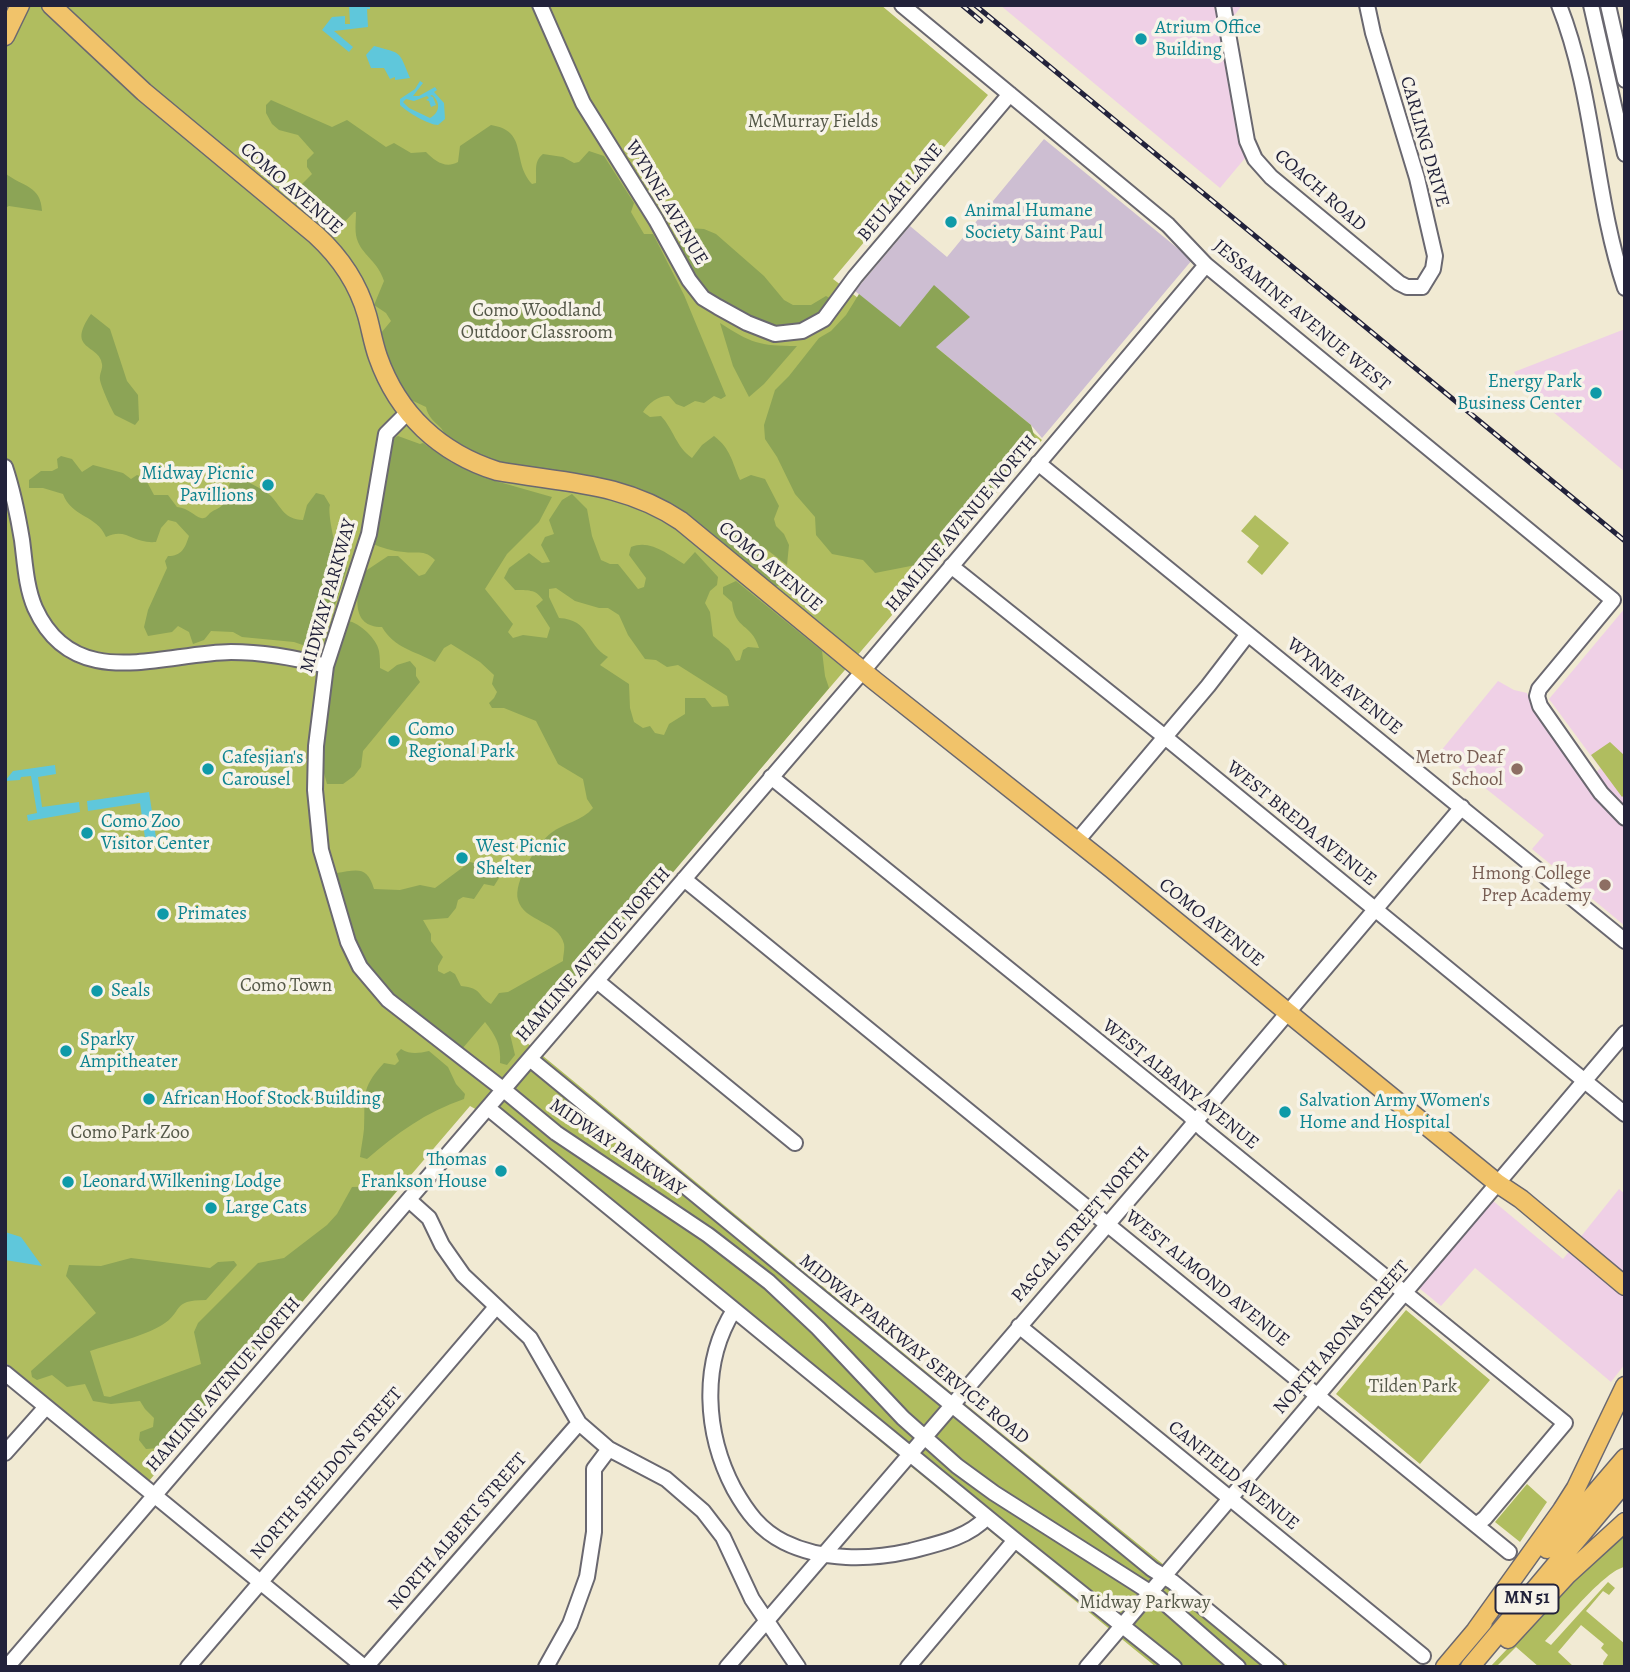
<!DOCTYPE html>
<style>
body{margin:0}
#map{position:relative;width:1630px;height:1672px;overflow:hidden;background:#f1ead3;font-family:Alegreya,serif}
canvas{display:block}
.frame{position:absolute;inset:0;border:7px solid #22223b;pointer-events:none}
</style>
<div id="map">
<canvas width="1630" height="1672"></canvas>
<div class="frame"></div>
</div>
<script>
const g = document.querySelector('canvas').getContext('2d');
g.lineJoin = 'round';
function fillPath(path, color) {
  g.fillStyle = color;
  g.fill(path, 'evenodd');
}
function stroke(path, color, width, dash) {
  g.strokeStyle = color;
  g.lineWidth = width;
  g.lineCap = dash ? 'butt' : 'round';
  g.setLineDash(dash || []);
  g.stroke(path);
}
function write(font, color, halo, rows, align = 'center') {
  g.font = font + ' Alegreya,serif';
  g.lineWidth = 7;
  g.setLineDash([]);
  g.textBaseline = 'middle';
  g.strokeStyle = halo;
  g.fillStyle = color;
  for (const [text, x, y, turn = 0] of rows) {
    g.save();
    g.translate(x, y);
    g.rotate((+turn || 0) * Math.PI / 180);
    g.textAlign = isNaN(turn) ? turn : align;
    if (halo) g.strokeText(text, 0, 0);
    g.fillText(text, 0, 0);
    g.restore();
  }
}
const built = new Path2D(`
 M1000 5H1242L1221 34 1246 157 1220 188Z
 M1625 329V472L1522 386 1514 372Z
 M1625 608V926L1532 849 1544 835 1440 752 1498 681 1514 690 1527 693 1532 709 1586 785 1600 768 1549 699Z
 M1619 1189 1625 1194V1364L1611 1382 1475 1268 1441 1306 1419 1288 1492 1200 1563 1259Z`);
const industrial = new Path2D(`
 M1044 139 1192 260 1042 438 1031 425 936 347 934 286 900 328 855 291 910 226 947 257Z`);
const green = new Path2D(`
 M5 5H881L988 95 833 279 899 329 934 349 1042 440 526 1042 969 1407 1290 1667H1156L893 1452 493 1119 470 1106 149 1481 5 1362Z
 M1255 515 1289 543 1262 575 1247 562 1259 546 1241 531Z
 M1610 742 1625 756V794L1622 797 1591 755Z
 M1406 1310 1490 1380 1420 1464 1336 1394Z
 M1527 1484 1547 1502 1520 1542 1495 1522Z
 M1625 1532V1567C1606 1569 1561 1625 1545 1641L1551 1645 1608 1582 1615 1588 1609 1595 1603 1591 1586 1611 1625 1644V1667H1604L1603 1663 1608 1655 1601 1648 1604 1644 1581 1625 1558 1652 1574 1667H1539L1516 1647 1496 1667H1490L1566 1587Z`);
const forest = new Path2D(`
 M271 100 332 127 347 120 386 147 394 143 411 153 426 152C435 161 445 169 458 162L460 146 491 125C529 131 511 161 532 184L536 183C537 172 533 162 543 154L563 157 574 163 579 162 589 151 604 156 634 203 631 212 644 234H653L684 295 726 396 721 399 714 396 704 403 695 401 684 407 676 404 669 396C660 395 648 403 643 412L650 417 661 416C674 430 676 447 692 458L702 445 714 436C731 449 732 462 740 480L751 475 765 479 779 506 774 519 776 526 784 534 789 545 787 565 766 549 762 554 781 572 783 581 778 586H772C734 554 696 514 650 493 594 468 496 477 451 440 447 437 444 432 441 428 434 421 428 417 426 407L409 399 399 385 388 362 381 333 391 321 386 313 374 305 384 281C378 262 364 256 358 242 354 233 356 222 356 212H354L336 231C326 231 316 223 313 215L321 208 320 203 306 198 300 190 302 184 312 174 307 167V160L314 153 298 135 279 130 272 124 266 113V105Z
 M5 173C22 187 41 185 42 211L9 206 5 208Z
 M688 228 704 229 716 234 764 276 784 300 793 305H811L826 296 833 300C822 310 812 321 798 325 768 334 715 302 697 279 689 269 684 256 678 245Z
 M934 285 970 317 936 347 1031 425 1037 445 948 549 926 563 875 573 863 560 832 554 816 535 815 517 795 494 777 457 765 439 764 425 775 390 789 376 819 338 831 331 846 315 859 294 900 327Z
 M91 314 110 329 127 381 138 395 139 420 135 425 115 415C111 409 101 386 100 380 99 374 103 369 102 364 100 344 65 351 91 314Z
 M720 323C751 343 759 346 797 346L764 384 749 397 733 366Z
 M398 436 420 444 423 443 452 463 492 480 552 497 539 522 507 554 485 589 513 624 508 632 513 638 523 635 547 638 550 628 536 606 543 600C535 588 528 591 515 590L504 578 509 568 529 553 542 563 550 562 541 545 545 537 554 534 549 520 562 500 572 494 587 509 592 536 601 560 610 564H618L638 589 644 587 646 578 629 555 631 547C651 539 668 555 684 564L695 552 718 577 717 585 710 591 705 603 710 612 713 636 729 649 736 661 740 660 743 650 748 647 759 648C751 622 735 631 732 602L723 594V587L736 581 822 651 825 676 829 688 543 1026 527 1030 524 1027 510 1034 515 1055 507 1065 500 1063C501 1045 496 1036 485 1022L462 1049C428 1023 385 997 363 959 349 934 343 905 334 878L336 873C357 870 367 865 374 889L400 890 420 885 435 888 470 862 474 863 481 870 490 864 498 871 499 878 494 886 484 884 474 899 463 897 458 900 456 908 448 918 423 920 431 934V941L443 957 438 966V971L444 974 450 971 455 974 461 986C483 988 477 996 491 1004L499 993 508 992 563 961C563 956 565 949 564 944 559 921 524 922 518 900 513 882 537 844 551 833 564 823 582 821 593 808L587 799 583 779 558 764 536 721 504 708H492L489 703 494 698 497 692 492 684 494 675 480 662 451 644 444 648 435 662C415 651 394 648 382 627 350 627 357 595 361 574L388 556H398L419 576 425 574 435 560C424 549 417 554 404 552 392 551 382 548 371 543L391 440ZM556 588 575 601 599 608H608L619 615 628 635 645 659 656 660 667 667 678 665 727 696 729 706 712 707 705 698H685V714L669 724 664 735 655 733 650 726 643 728 634 722 630 708 629 684 600 665 608 657C585 644 591 620 559 618L549 597V589Z
 M61 456 72 459 82 472 93 465 123 473 131 479 137 475 145 478 154 495H168L177 507C189 508 195 517 201 518 206 519 207 516 210 513 215 509 220 509 224 503 232 491 223 484 241 471L248 474 250 483C257 487 266 491 271 496 282 508 284 519 303 520L307 505 316 493 324 495 330 505C327 512 336 553 340 560 342 563 345 566 347 568L320 651 294 642 242 637 233 632 211 631 204 640 193 644 189 632 178 626 172 632 148 636 144 627 148 610 167 568 165 561 168 556C182 556 185 548 189 536L176 522 168 520 161 528 156 542C132 544 127 527 106 537 97 515 71 517 63 494L43 488H29V480L41 471H52L58 468 57 459Z
 M348 621C360 623 377 639 379 651 380 657 380 663 380 668L388 672 397 665 410 661 416 668V676L420 682 363 751 361 767 354 776 343 784H327L322 766 333 658 342 642Z
 M401 1049C411 1055 419 1053 429 1051L448 1067 456 1084 465 1094 464 1099C426 1112 397 1133 367 1159L360 1157C361 1148 363 1139 364 1129 366 1097 359 1090 384 1063L395 1065 399 1061 396 1054Z
 M401 1186 178 1447 146 1449 139 1440 140 1432 153 1427 154 1418 145 1409 140 1401 111 1404 93 1401 85 1384 67 1387 52 1375 37 1380 32 1377 31 1371 96 1313 66 1276 69 1265 101 1266 131 1258 210 1268 218 1262 234 1261 237 1265 206 1300C170 1300 184 1312 162 1325 144 1336 111 1344 90 1351L104 1396 110 1397 201 1364 194 1332 198 1323 258 1263 284 1258 327 1225 337 1214 352 1187Z`);
const water = new Path2D(`
 M349 5H370V9H367L368 27 334 31 353 47 349 52 322 30 332 17 345 16V24H350Z
 M374 46C402 54 398 49 410 78L395 80V77L390 79 384 68H371L366 55Z
 M420 81 423 83 413 96H419L435 87 437 90 434 92 444 103 445 119 438 125C429 125 407 112 400 105V99L415 89ZM432 95C441 102 440 113 430 118L409 108 403 102 406 99 414 101 427 96 429 98 426 100 429 101 431 107 436 105 433 97 430 96Z
 M55 765 56 774 38 777 42 807 79 802 80 812 28 821 27 815 37 813 31 776 21 777 20 780 5 781 13 771Z
 M149 792 157 844 146 845 140 803 88 811 87 801Z
 M5 1232 21 1237 42 1266 5 1260Z`);
const minor = new Path2D(`
 M540 5 583 103 656 220 689 280 703 298 718 307 747 323 775 334 802 331 824 319 855 277 1010 94
 M902 5 1168 225 1206 265 1613 600 1539 689 1537 696 1540 706 1601 793 1625 818
 M1223 5 1247 141 1255 159 1271 177 1399 283 1407 287H1422L1433 269 1435 256 1417 178 1373 33 1367 5
 M1559 5C1595 96 1594 196 1625 288
 M1591 5 1625 154
 M1608 5 1625 80
 M407 413 386 434 369 534 326 666 316 746 315 790 321 850 348 942 360 967 388 1000 504 1090 556 1133 708 1235 769 1282 818 1328 903 1418 957 1466 994 1493 1159 1598 1238 1667
 M1038 463 1625 941
 M5 467C13 491 18 516 22 540 25 563 26 587 35 608 74 694 161 653 231 652 263 652 296 658 326 666
 M951 566 1160 733 1625 1114
 M771 777 1188 1114 1203 1129 1565 1423 1485 1518 1476 1525
 M1077 841 1208 686 1248 634
 M684 879 1509 1552
 M597 981 795 1143
 M530 1059 1152 1569 1173 1582 1276 1667
 M488 1108 1015 1540 1174 1667
 M409 1200 429 1218 442 1245 463 1275 530 1338 579 1423 609 1449 666 1479 703 1511 723 1537 752 1599 798 1667
 M734 1310C700 1364 705 1434 734 1489 747 1512 760 1530 784 1542 822 1561 870 1560 910 1551 937 1544 968 1538 987 1517
 M1019 1326 1423 1656
 M5 1373 364 1667
 M5 1453 46 1407
 M7 1667 863 671 1206 265
 M188 1667 496 1307
 M366 1667 579 1423
 M546 1667 570 1624 587 1577 594 1532V1469L609 1449
 M727 1667 1151 1174 1462 807
 M908 1667 1015 1540
 M1087 1667 1625 1033`);
const major = new Path2D(`
 M51 5 144 92 316 235C340 257 358 283 367 315 371 329 373 343 378 357 398 414 440 453 497 471 564 483 623 482 681 521L875 681 1112 869 1497 1183 1521 1199 1625 1286
 M5 36 20 5
 M1547 1549 1625 1458
 M1476 1630 1562 1510 1576 1488 1625 1386
 M1508 1639 1568 1574 1625 1522
 M1445 1667 1483 1622
 M1470 1667 1625 1482`);
const rail = new Path2D(`
 M962 5 981 21
 M975 5 1625 541`);
const markers = [
 [1141,39,7,"#0f9aa8"],
 [951,222,7,"#0f9aa8"],
 [1596,393,7,"#0f9aa8"],
 [268,485,7,"#0f9aa8"],
 [394,741,7,"#0f9aa8"],
 [208,769,7,"#0f9aa8"],
 [1517,769,7,"#8d6e63"],
 [87,833,7,"#0f9aa8"],
 [462,858,7,"#0f9aa8"],
 [1605,885,7,"#8d6e63"],
 [163,914,7,"#0f9aa8"],
 [97,991,7,"#0f9aa8"],
 [66,1051,7,"#0f9aa8"],
 [149,1099,7,"#0f9aa8"],
 [1285,1112,7,"#0f9aa8"],
 [501,1171,7,"#0f9aa8"],
 [68,1182,7,"#0f9aa8"],
 [211,1208,7,"#0f9aa8"]
];
const shields = [
 [1527,1599,63]
];
const shieldNames = [
 ["MN 51",1527,1599]
];
const cultureNames = [
 ["Atrium Office",1155,28],
 ["Building",1155,50],
 ["Animal Humane",965,211],
 ["Society Saint Paul",965,233],
 ["Energy Park",1582,382,"right"],
 ["Business Center",1582,404,"right"],
 ["Midway Picnic",254,474,"right"],
 ["Pavillions",254,496,"right"],
 ["Como",408,730],
 ["Regional Park",408,752],
 ["Cafesjian's",222,758],
 ["Carousel",222,780],
 ["Como Zoo",101,822],
 ["Visitor Center",101,844],
 ["West Picnic",476,847],
 ["Shelter",476,869],
 ["Primates",177,914],
 ["Seals",111,991],
 ["Sparky",80,1040],
 ["Ampitheater",80,1062],
 ["African Hoof Stock Building",163,1099],
 ["Salvation Army Women's",1299,1101],
 ["Home and Hospital",1299,1123],
 ["Thomas",487,1160,"right"],
 ["Frankson House",487,1182,"right"],
 ["Leonard Wilkening Lodge",82,1182],
 ["Large Cats",225,1208]
];
const parkNames = [
 ["McMurray Fields",813,122],
 ["Como Woodland",537,311],
 ["Outdoor Classroom",537,333],
 ["Como Town",286,986],
 ["Como Park Zoo",130,1133],
 ["Tilden Park",1413,1387],
 ["Midway Parkway",1145,1603]
];
const streetNames = [
 ["CARLING DRIVE",1424,142,74],
 ["COMO AVENUE",291,189,41],
 ["COACH ROAD",1320,191,41],
 ["BEULAH LANE",901,193,-50],
 ["WYNNE AVENUE",666,203,59],
 ["JESSAMINE AVENUE WEST",1301,316,40],
 ["HAMLINE AVENUE NORTH",962,524,-50],
 ["COMO AVENUE",770,567,40],
 ["MIDWAY PARKWAY",329,596,-74],
 ["WYNNE AVENUE",1344,687,39],
 ["WEST BREDA AVENUE",1301,824,39],
 ["COMO AVENUE",1211,923,39],
 ["HAMLINE AVENUE NORTH",594,955,-49],
 ["WEST ALBANY AVENUE",1180,1085,39],
 ["MIDWAY PARKWAY",617,1148,34],
 ["PASCAL STREET NORTH",1081,1225,-49],
 ["WEST ALMOND AVENUE",1207,1279,39],
 ["NORTH ARONA STREET",1342,1338,-49],
 ["MIDWAY PARKWAY SERVICE ROAD",914,1350,39],
 ["HAMLINE AVENUE NORTH",224,1385,-49],
 ["NORTH SHELDON STREET",327,1474,-49],
 ["CANFIELD AVENUE",1233,1476,39],
 ["NORTH ALBERT STREET",458,1532,-49]
];
const educationNames = [
 ["Metro Deaf",1503,758],
 ["School",1503,780],
 ["Hmong College",1591,874],
 ["Prep Academy",1591,896]
];
fillPath(built, '#efd0e6');
fillPath(industrial, '#cdbed2');
fillPath(green, '#b0bd5f');
fillPath(forest, '#8ca456');
fillPath(water, '#5fc7db');
stroke(minor, '#6a6870', 18);
stroke(major, '#6a6870', 21);
stroke(minor, '#fff', 14);
stroke(major, '#f1c36a', 18);
stroke(rail, '#22223b', 5);
stroke(rail, '#f7f3e8', 2.5, [8]);
for (const [x, y, r, color] of markers) {
  const dot = new Path2D();
  dot.arc(x, y, r, 0, 2 * Math.PI);
  g.fillStyle = color;
  g.fill(dot);
  stroke(dot, '#f7f3e8', 2.5);
}
for (const [x, y, w] of shields) {
  const box = new Path2D();
  box.roundRect(x - w / 2, y - 14.5, w, 29, 5);
  g.fillStyle = '#f7f3e8';
  g.fill(box);
  stroke(box, '#22223b', 2);
}
write('bold 18px', '#22223b', null, shieldNames);
write('19px', '#0d838f', '#f7f3e8', cultureNames, 'left');
write('19px', '#545848', '#f7f3e8', parkNames);
write('19px', '#22223b', '#f7f3e8', streetNames);
write('19px', '#785e54', '#f7f3e8', educationNames, 'right');
</script>
